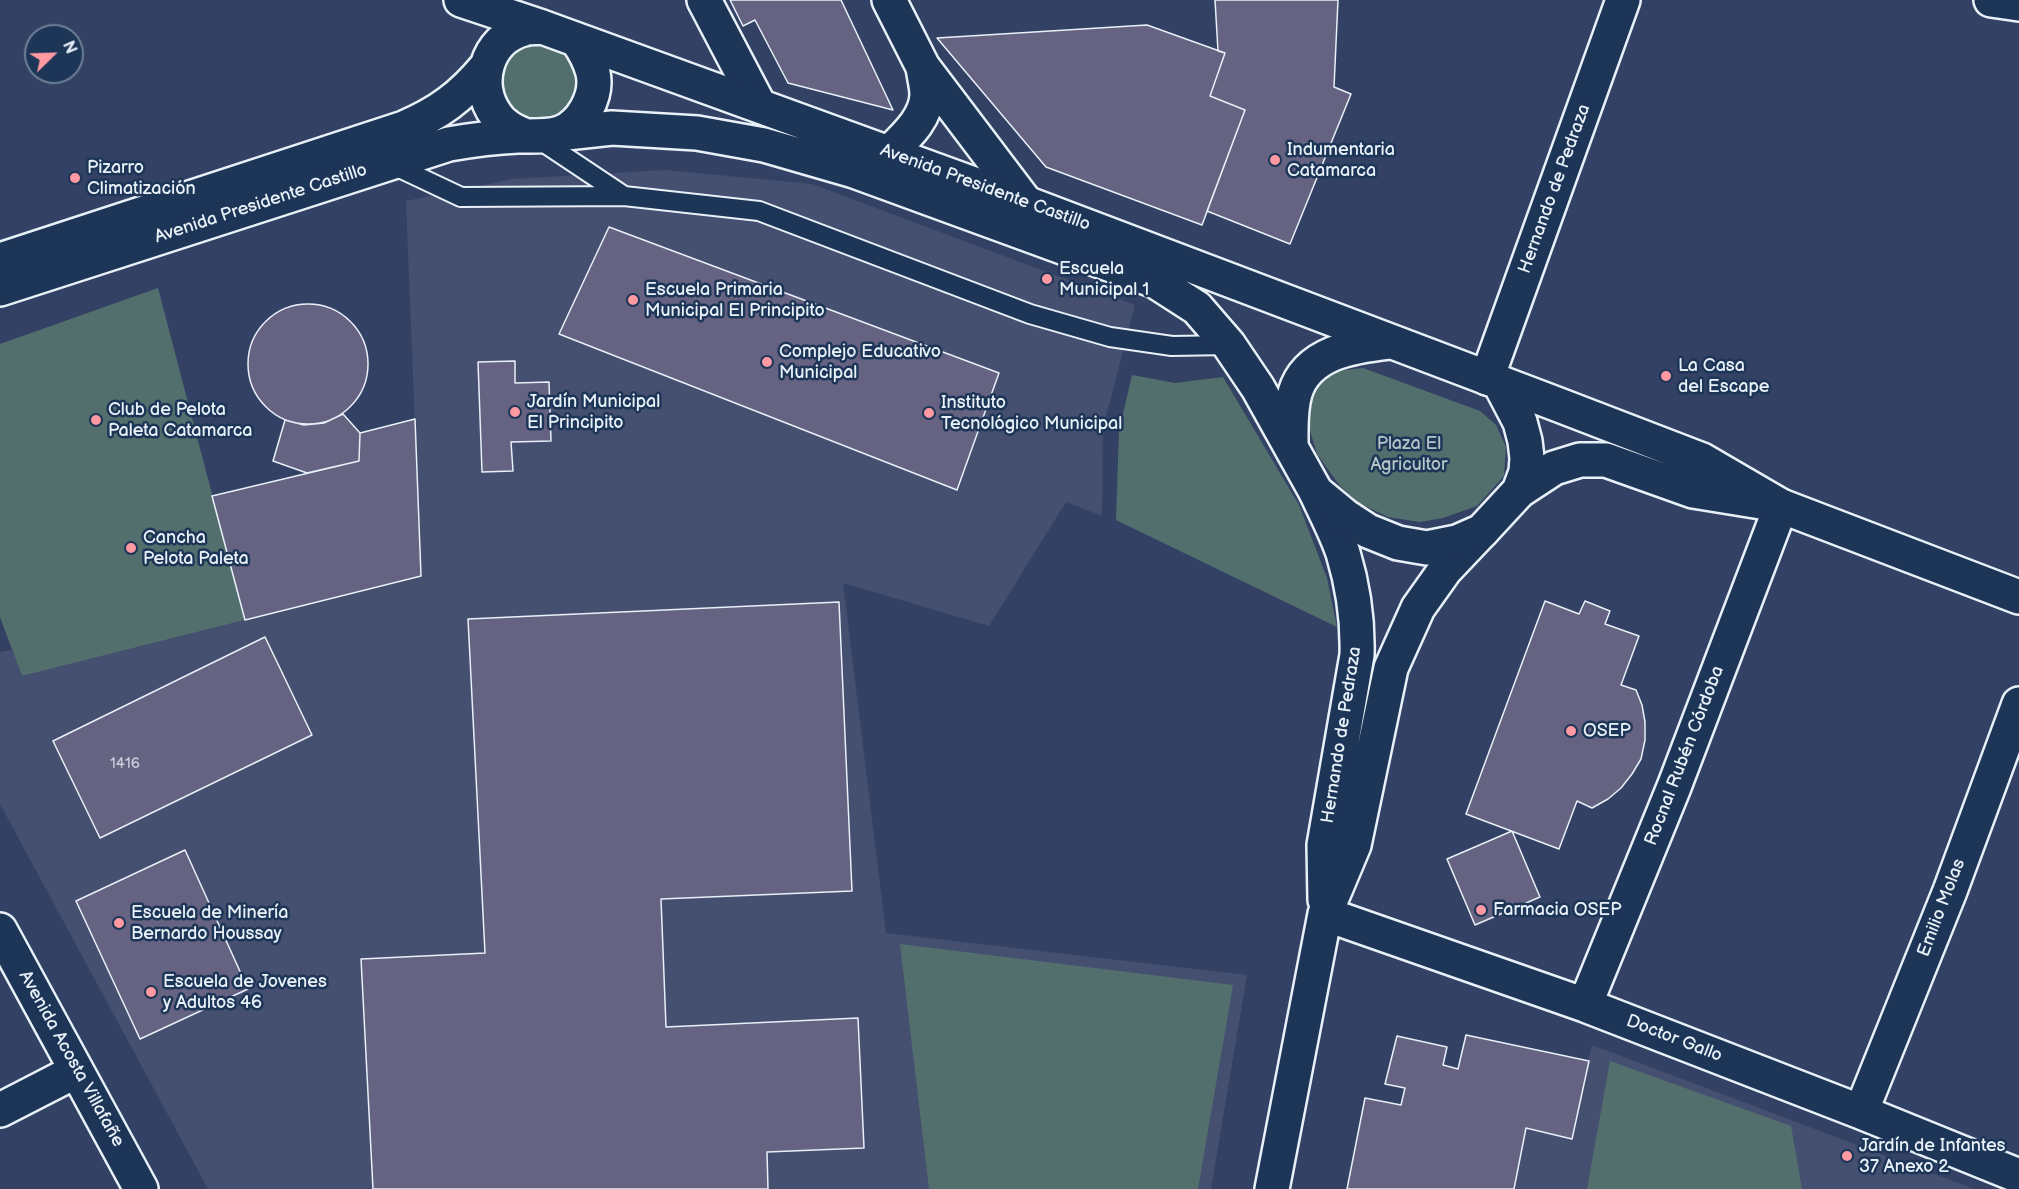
<!DOCTYPE html>
<meta charset="utf-8">
<style>
body{margin:0}
#map{position:relative;width:2019px;height:1189px;overflow:hidden;background:#334264;font-family:"Balsamiq Sans",sans-serif}
canvas{display:block}
.north{position:absolute;left:24px;top:24px;width:60px;height:60px;box-sizing:border-box;background:#1d3557;border:2px solid #6e8097;border-radius:50%;rotate:67deg;font-size:16px;font-weight:700;line-height:24px;text-align:center;color:#e8f1f8}
.north::after{content:'';display:block;margin:auto;width:21px;height:27px;background:#ff9aa2;clip-path:polygon(50% 0,100% 100%,50% 72%,0 100%)}
</style>
<div id="map">
<canvas width="2019" height="1189"></canvas>
<div class="north">N</div>
</div>
<script>
const g = document.querySelector('canvas').getContext('2d');
g.lineJoin = 'round';
function fillPath(path, color) {
  g.fillStyle = color;
  g.fill(path, 'evenodd');
}
function stroke(path, color, width, dash) {
  g.strokeStyle = color;
  g.lineWidth = width;
  g.lineCap = dash ? 'butt' : 'round';
  g.setLineDash(dash || []);
  g.stroke(path);
}
function write(font, color, halo, rows, align = 'center') {
  g.font = font + ' "Balsamiq Sans",sans-serif';
  g.lineWidth = 5;
  g.setLineDash([]);
  g.textBaseline = 'middle';
  g.strokeStyle = halo;
  g.fillStyle = color;
  for (const [text, x, y, turn = 0] of rows) {
    g.save();
    g.translate(x, y);
    g.rotate((+turn || 0) * Math.PI / 180);
    g.textAlign = isNaN(turn) ? turn : align;
    if (halo) g.strokeText(text, 0, 0);
    g.fillText(text, 0, 0);
    g.restore();
  }
}
const built = new Path2D(`
 M666 170 812 184 1135 305 1103 428 1102 516 1066 502 989 626 843 583 886 933 1247 975 1211 1189H208L0 804V652L12 650 22 676 421 576 406 201 512 179Z
 M1466 1035 1588 1061 1592 1045 1974 1189H1347L1365 1098 1401 1105 1404 1089 1385 1084 1397 1036 1447 1047 1443 1065 1458 1069Z`);
const green = new Path2D(`
 M500 81a38 38 0 1 1 76 0a38 38 0 1 1-76 0Z
 M158 288 245 620 22 676 0 617V344Z
 M1363 368 1480 411 1496 425 1506 447 1504 476 1477 506 1443 518 1420 522 1388 517 1359 503 1340 486 1317 454 1305 414C1321 380 1323 371 1363 368Z
 M1132 375 1175 383 1223 377 1299 505 1327 578 1337 627 1116 520 1119 431Z
 M900 944 1233 985 1198 1189H929Z
 M1610 1061 1791 1126 1802 1189H1587Z`);
const building = new Path2D(`
 M730 0H841L893 110 788 83 755 20 743 26Z
 M1215 0H1338L1334 87 1351 94 1290 244 1207 211 1245 110 1210 96 1225 53 1218 51Z
 M1147 25 1225 53 1210 96 1245 110 1202 225 1046 167 937 38Z
 M609 227 999 373 957 490 559 334Z
 M248 364a60 60 0 1 1 120 0a60 60 0 1 1-120 0Z
 M515 361V383L549 382 551 441 511 442 513 471 482 472 478 362Z
 M343 414 360 433 359 461 307 473 273 461 285 420 304 425 324 423Z
 M415 419 421 576 245 620 212 496 359 461 360 433Z
 M1545 601 1579 614 1585 601 1610 611 1605 624 1639 636 1621 685 1636 690 1642 705 1645 722V740L1641 759 1632 774 1621 788 1608 799 1592 808 1577 801 1559 849 1466 814Z
 M839 602 852 891 661 899 666 1027 858 1018 864 1148 767 1152 768 1189H373L361 959 485 953 468 619Z
 M265 637 312 735 100 838 53 741Z
 M1512 831 1540 897 1475 925 1447 859Z
 M185 850 248 989 140 1039 76 901Z
 M1466 1035 1589 1061 1572 1139 1526 1128 1514 1189H1347L1365 1098 1401 1105 1405 1088 1385 1084 1397 1036 1447 1047 1443 1065 1458 1069Z`);
const service = new Path2D(`
 M537 138 624 196
 M389 163 461 197 624 196 759 211 1030 314 1110 337 1172 346 1229 345`);
const minor = new Path2D(`
 M704 0 759 105
 M889 0 923 67 1026 203
 M1991 0 2019 4
 M889 153C905 137 926 119 927 95 927 86 924 76 923 67
 M1487 378 1623 0
 M1316 492C1325 512 1336 532 1343 553 1353 586 1358 621 1357 655L1324 845 1325 900
 M1325 914 1585 1005 1861 1112 2019 1176
 M1585 1005 1674 787 1781 506
 M0 1110 76 1071
 M1861 1112 1950 891 2019 704
 M1272 1189 1325 914 1354 845 1391 668 1418 608 1445 570 1482 531`);
const secondary = new Path2D(`
 M461 0 542 27 1026 203 1559 405 1702 460 1781 506 2019 597
 M557 134 612 128 697 133 764 145 854 171 1155 281 1197 308 1229 345 1258 388 1316 492 1345 516 1368 531 1398 543 1427 548 1457 542 1482 531 1519 491 1526 472 1527 458 1525 441 1520 422 1499 382
 M526 136C514 131 503 126 496 115 474 85 486 39 524 29 529 27 536 28 542 27
 M0 260 404 128C439 113 461 97 486 67
 M0 289 449 144C472 140 494 137 518 136 530 136 548 137 560 133 582 125 598 96 593 73 590 60 584 50 577 40
 M1291 444C1291 427 1290 410 1295 393 1307 352 1354 346 1389 342
 M1519 491 1554 468 1580 460H1606L1693 491 1761 502`);
const primary = new Path2D(`
 M0 930 141 1189`);
const markers = [
 [1275,160,6,"#ff9aa2"],
 [75,178,6,"#ff9aa2"],
 [1047,279,6,"#ff9aa2"],
 [633,300,6,"#ff9aa2"],
 [767,362,6,"#ff9aa2"],
 [1666,376,6,"#ff9aa2"],
 [515,412,6,"#ff9aa2"],
 [929,413,6,"#ff9aa2"],
 [96,420,6,"#ff9aa2"],
 [131,548,6,"#ff9aa2"],
 [1571,731,6,"#ff9aa2"],
 [1481,910,6,"#ff9aa2"],
 [119,923,6,"#ff9aa2"],
 [151,992,6,"#ff9aa2"],
 [1847,1156,6,"#ff9aa2"]
];
const numberNames = [
 ["1416",125,764]
];
const poiNames = [
 ["Indumentaria",1287,150],
 ["Catamarca",1287,171],
 ["Pizarro",87,168],
 ["Climatización",87,189],
 ["Escuela",1059,269],
 ["Municipal 1",1059,290],
 ["Escuela Primaria",645,290],
 ["Municipal El Principito",645,311],
 ["Complejo Educativo",779,352],
 ["Municipal",779,373],
 ["La Casa",1678,366],
 ["del Escape",1678,387],
 ["Jardín Municipal",527,402],
 ["El Principito",527,423],
 ["Instituto",941,403],
 ["Tecnológico Municipal",941,424],
 ["Club de Pelota",108,410],
 ["Paleta Catamarca",108,431],
 ["Cancha",143,538],
 ["Pelota Paleta",143,559],
 ["OSEP",1583,731],
 ["Farmacia OSEP",1493,910],
 ["Escuela de Minería",131,913],
 ["Bernardo Houssay",131,934],
 ["Escuela de Jovenes",163,982],
 ["y Adultos 46",163,1003],
 ["Jardín de Infantes",1859,1146],
 ["37 Anexo 2",1859,1167]
];
const streetNames = [
 ["Avenida Presidente Castillo",985,188,20],
 ["Hernando de Pedraza",1555,189,-70],
 ["Avenida Presidente Castillo",261,204,-18],
 ["Hernando de Pedraza",1342,735,-81],
 ["Rocnal Rubén Córdoba",1685,756,-69],
 ["Emilio Molas",1942,908,-69],
 ["Doctor Gallo",1674,1039,21],
 ["Avenida Acosta Villafañe",71,1059,61]
];
const parkNames = [
 ["Plaza El",1409,444],
 ["Agricultor",1409,465]
];
fillPath(built, '#454f70');
fillPath(green, '#536f6d');
fillPath(building, '#656282');
stroke(building, '#e8f1f8', 1.5);
stroke(service, '#e8f1f8', 22);
stroke(minor, '#e8f1f8', 38);
stroke(secondary, '#e8f1f8', 38);
stroke(primary, '#e8f1f8', 38);
stroke(service, '#1d3557', 18);
stroke(minor, '#1d3557', 33);
stroke(secondary, '#1d3557', 33);
stroke(primary, '#1d3557', 33);
for (const [x, y, r, color] of markers) {
  const dot = new Path2D();
  dot.arc(x, y, r, 0, 2 * Math.PI);
  g.fillStyle = color;
  g.fill(dot);
  stroke(dot, '#1d3557', 2);
}
write('15px', '#c7cdda', null, numberNames);
write('18px', '#e8f1f8', '#1d3557', poiNames, 'left');
write('18px', '#e8f1f8', '#1d3557', streetNames);
write('18px', '#b4c4c7', '#1d3557', parkNames);
</script>
